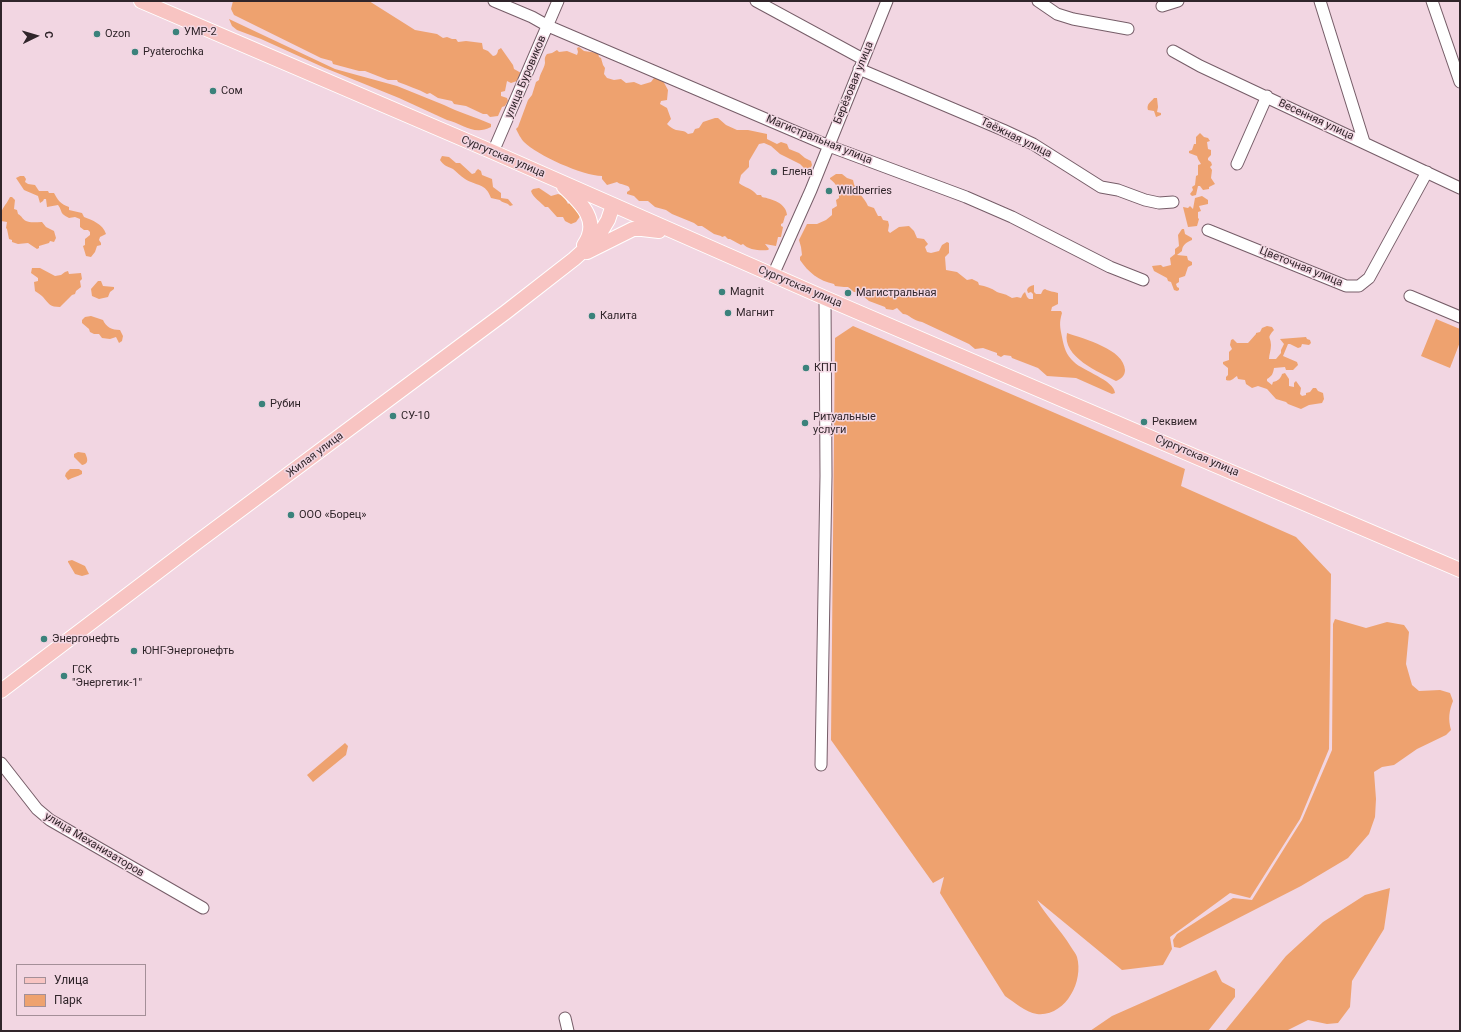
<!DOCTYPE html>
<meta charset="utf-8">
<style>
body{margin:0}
#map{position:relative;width:1461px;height:1032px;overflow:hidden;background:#f2d6e2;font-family:Roboto,sans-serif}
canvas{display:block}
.frame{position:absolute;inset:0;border:2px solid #30252a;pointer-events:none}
.legend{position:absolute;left:16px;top:964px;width:130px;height:52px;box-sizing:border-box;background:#f2d6e2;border:1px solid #a48f98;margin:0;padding:5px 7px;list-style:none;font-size:12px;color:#30252a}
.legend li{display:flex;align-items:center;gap:8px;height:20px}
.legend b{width:20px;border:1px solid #a48f98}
.north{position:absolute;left:16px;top:16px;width:40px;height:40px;-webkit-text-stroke:3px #f2d6e2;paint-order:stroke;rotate:85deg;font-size:11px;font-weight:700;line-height:16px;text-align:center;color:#30252a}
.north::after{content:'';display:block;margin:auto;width:14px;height:18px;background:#30252a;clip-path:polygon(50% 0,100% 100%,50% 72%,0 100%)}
</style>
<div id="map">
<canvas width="1461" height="1032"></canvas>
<div class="frame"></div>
<ul class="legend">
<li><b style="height:5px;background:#f8c4c2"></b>Улица</li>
<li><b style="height:11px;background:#eea26f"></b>Парк</li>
</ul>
<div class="north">С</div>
</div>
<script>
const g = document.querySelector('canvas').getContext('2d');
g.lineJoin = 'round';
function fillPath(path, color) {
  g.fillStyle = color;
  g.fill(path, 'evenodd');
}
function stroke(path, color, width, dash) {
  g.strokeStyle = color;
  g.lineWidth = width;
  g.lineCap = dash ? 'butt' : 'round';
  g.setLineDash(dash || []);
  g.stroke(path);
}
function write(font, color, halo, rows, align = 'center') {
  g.font = font + ' Roboto,sans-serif';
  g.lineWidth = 3;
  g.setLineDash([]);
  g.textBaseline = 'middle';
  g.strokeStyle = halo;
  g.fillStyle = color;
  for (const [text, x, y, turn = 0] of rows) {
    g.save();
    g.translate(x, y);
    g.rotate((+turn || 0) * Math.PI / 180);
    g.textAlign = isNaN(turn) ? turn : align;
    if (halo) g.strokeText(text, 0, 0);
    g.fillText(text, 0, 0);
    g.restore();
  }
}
const green = new Path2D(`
 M233 1H369L415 30 437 34 443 38 447 37 452 39H456L458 42 466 41 482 43 483 49 488 51 493 56C496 56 498 53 498 50L501 48 513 65 514 69 523 74 517 81 511 83 507 81 505 91 501 92V96L507 98 508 101 505 106 502 107 498 116 490 117 487 114H483L466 106 454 104 452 101 438 98 430 93 427 94C418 89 408 86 398 82L397 80H388L365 71H359L333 64 332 61 321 58 234 15 231 9Z
 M229 19 335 69 397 86 444 105C458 112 475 117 491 124V127C474 136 463 124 447 120L399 98 325 68 261 39 237 30 232 26Z
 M579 47 584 51 598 53 599 57 601 58 603 65 605 68 604 74 607 78 614 80 621 79 626 83 634 82 641 85 651 82 654 78 662 79 668 90 667 100 661 101 660 104 667 108 671 119 667 124C669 126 673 129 676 130 681 131 684 130 688 134L693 133 695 129 699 128 703 122 715 118H718L726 125 737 130H748L767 134V139L777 144 781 142 787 144 789 149 799 153 805 158 811 161 812 165 810 169 806 170 800 164 780 154 771 146 764 143 759 144 749 161V167L741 175 739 183C745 188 752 188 757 195H761L762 197C772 199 786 203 787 215L785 216 783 223 781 224V226L783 227 781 237H778L776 246 765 244 769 249 768 250C761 251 748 250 743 244L741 245 730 239H728L725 236 722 237 721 236 714 234 702 226H698L694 223 672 214 666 210 655 207 648 201H639L634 196 627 194V192L630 190 629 187C625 184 621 185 617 182L607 185 602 179V176C583 176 537 155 524 142 521 139 518 133 516 129L518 127 528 100 532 95 536 82 539 80C540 73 544 69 545 63 545 59 544 58 547 54L552 53 557 50 559 52 567 51 577 55 578 52 577 48Z
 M1154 98H1157L1158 107 1157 112 1161 113V115L1156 117 1154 111 1148 110C1146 104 1151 102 1154 98Z
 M1200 133 1204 137 1208 138 1210 141 1207 142 1208 149 1211 150V155L1208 158V160L1211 162 1212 165 1210 167 1212 170 1211 178 1215 184 1209 187V189L1203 190 1200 186H1198L1196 195 1192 196 1190 194 1193 190 1192 187 1195 185 1196 176 1198 175V165L1201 164 1198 159 1197 156 1189 153V151L1192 150 1194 144H1196V137Z
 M442 156 449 157 456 163H460L472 174 475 173 476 171 478 169 481 171 482 175 492 179 493 187 501 193V198L508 199 513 205 510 206C507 202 502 203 500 200L491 198C486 183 476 186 465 179 460 176 457 172 453 169 447 166 444 166 440 160Z
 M836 174H842L847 178 853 180C855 192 864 196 868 206L874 208 878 216H881L883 220 888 221 889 225 888 231 890 233 899 227 909 226 914 231 917 238 924 239 928 244 925 247 927 252 931 253 939 251 942 245 947 242 949 243V253L945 257 946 270 957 272 967 280 972 279 978 282 979 285C986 286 991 288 997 292 1003 294 1006 294 1012 298L1017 297 1021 298 1023 294 1025 292 1027 297 1029 299H1033V294L1031 292 1028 293 1027 290C1028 287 1030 286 1034 285V292L1036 294H1041L1043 290 1045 289C1050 292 1053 291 1058 293V304L1052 307 1051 311H1061L1062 313C1059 323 1060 327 1062 337 1064 347 1066 355 1074 362 1083 371 1114 380 1115 393L1112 394 1076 378 1047 376 1038 368 1012 358 1011 356 1004 355 1001 357 997 355V353L983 348 975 349 969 344 922 322C913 321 909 314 903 314L897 308 893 310 886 309 885 307 869 301 858 292H854L848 287H844L835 286 834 284C819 281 808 272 800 260V257L802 255 801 247 799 240 807 224H817L826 220 832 215V209L837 206 836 200 839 198C839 190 837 184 830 179V178Z
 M20 176H24L26 179 25 182 28 184 35 185 39 191H48L49 193H54C58 200 60 204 69 207V210L82 213 84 217C92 220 103 224 106 234L100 237 99 240 101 243V245L97 246 95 252 91 257 86 256 83 246 85 245V239L90 235V232L88 230H84L80 227V219L75 217 69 218C59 213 63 212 58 205L47 207 46 199H44L43 201 40 203 38 196 24 190 16 178Z
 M539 188 551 196 558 194 564 196 568 204 572 201 581 215 576 222 571 224 565 221 563 217H557L548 207H545C541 202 533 198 531 191L533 189Z
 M1202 196 1208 200V204L1199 206 1201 211 1198 212V218L1199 219 1197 226 1188 227 1183 207 1188 208 1190 206 1193 209 1195 198Z
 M10 197H12L15 200 14 209 17 210 18 214C22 216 22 219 26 221 30 223 36 222 42 222L46 227 54 231 56 238 54 242 50 241 49 243 39 246V248L37 249 28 243 18 244 12 242V240L9 239 7 229 6 228 7 222 1 221C1 206 4 209 10 197Z
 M1182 229H1184L1185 234 1192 238V240C1187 242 1182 245 1182 251L1177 255 1187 256 1188 260 1192 262V265L1188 267 1185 276 1179 278V282L1176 284 1177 287 1179 288V290L1177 291 1174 290 1171 282 1168 281 1167 278 1154 271 1152 266 1161 265 1163 267 1171 265 1170 258 1175 254V249L1179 246 1178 235Z
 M32 268H40L55 276 61 275 65 272 68 271 69 274 81 273 82 279 80 281 81 287 76 291 75 294 72 295 60 307C50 307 49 304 43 297 41 295 38 293 35 291L34 282 38 281V278L31 273Z
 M98 281H101L103 286 114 287V289L110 292 108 297 99 299 92 296 91 289Z
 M91 316 103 320C106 327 112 330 120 330L123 336 122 341 119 343 116 337 110 339 102 338 99 334H94L90 332 89 329 82 323V320L85 317Z
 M1436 319 1460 329V342L1450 368 1421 356Z
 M853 326 1185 469 1181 486 1296 537 1331 574 1329 749 1300 819 1250 898 1230 893 1170 937 1172 949 1163 965 1122 970 1037 900C1046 916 1061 930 1071 947 1073 950 1076 954 1077 957 1084 982 1065 1017 1037 1014 1025 1012 1014 1002 1005 996L940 893 944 877 933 883 831 740 835 338Z
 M1267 326 1272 327 1274 330C1266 339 1271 336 1271 345 1271 350 1269 355 1269 359H1276L1281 353V350L1284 344 1280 339 1306 337 1307 339 1310 340 1311 343 1309 345 1302 344 1301 347 1298 348 1290 344H1288L1283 356 1297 362 1298 365 1293 370H1286L1285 367 1274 368C1273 374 1272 376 1267 379V381L1272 385 1273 382C1278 381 1281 378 1282 374L1285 373 1289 379V386L1294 387V383L1296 381 1301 388 1300 394 1302 396 1306 395V393L1310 392 1313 388H1316L1318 391 1323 393 1324 399 1322 403 1309 405 1301 409 1288 404 1286 402 1276 399 1267 389 1258 386 1252 388 1246 384 1245 380 1238 379 1237 376C1233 378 1232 382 1226 380V377L1228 375V368L1223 364V362L1229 360V352L1232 349 1230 345 1231 340 1233 339 1237 343H1248L1256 334V333L1260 332 1262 328Z
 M1067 333C1084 339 1124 349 1125 370 1125 376 1121 379 1116 381 1099 372 1062 357 1067 333Z
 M78 452 85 453C87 457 90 464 82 465L74 457V454Z
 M70 469H79L82 471V474C77 477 73 477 68 480L65 476 66 473Z
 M72 560 85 566 89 574 82 576 75 574 68 562V561Z
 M1335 619 1366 628 1387 622 1404 625 1409 632 1406 664 1412 685 1419 691 1440 690 1450 693 1453 701C1449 711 1448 719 1451 730L1446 735 1417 749 1394 765 1382 767 1374 772 1376 799 1375 817 1369 834 1348 858 1301 886 1180 948 1174 947 1173 940 1177 934 1233 898 1252 900 1302 820 1332 750 1333 624Z
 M345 743 348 746 346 755 313 782 307 775Z
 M1390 888 1384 929 1352 981 1350 1007 1338 1023 1327 1024 1308 1020 1286 1031H1225L1286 956 1323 922 1365 895Z
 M1216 970 1222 982 1235 989V997L1208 1031H1090L1112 1016Z`);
const minor = new Path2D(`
 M494 1 532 17 548 26 829 146 966 197 1012 217 1110 267 1143 280
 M756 1 863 59
 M1038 1 1057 14 1073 19 1128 29
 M1320 1 1364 142
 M1432 1 1460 82
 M1162 6 1178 1
 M1173 51 1200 66 1460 188
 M859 69 1003 130 1033 144 1101 187 1118 190 1145 200 1159 203 1173 202
 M493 152 558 1
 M1237 164 1267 96
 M1208 230 1346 286H1359L1369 278 1427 172
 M773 275 811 190 887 1
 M1410 296 1460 317
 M1 763 37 809 50 820 203 908
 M821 765 826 476 825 298
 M565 1018 568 1031`);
const major = new Path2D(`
 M141 1 493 152 825 298 1460 570
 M564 187C581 203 601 221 584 245
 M587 252 633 229H642L659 231
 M1 691 196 543 506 312 574 259 594 241 602 230 608 220 613 205`);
const markers = [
 [176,32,4,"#3b827b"],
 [97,34,4,"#3b827b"],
 [135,52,4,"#3b827b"],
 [213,91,4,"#3b827b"],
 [774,172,4,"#3b827b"],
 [829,191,4,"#3b827b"],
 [722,292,4,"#3b827b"],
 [848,293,4,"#3b827b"],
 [728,313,4,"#3b827b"],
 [592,316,4,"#3b827b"],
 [806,368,4,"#3b827b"],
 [262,404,4,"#3b827b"],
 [393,416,4,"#3b827b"],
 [1144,422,4,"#3b827b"],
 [805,423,4,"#3b827b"],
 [291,515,4,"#3b827b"],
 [44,639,4,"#3b827b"],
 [134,651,4,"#3b827b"],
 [64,676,4,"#3b827b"]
];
const poiNames = [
 ["УМР-2",184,32],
 ["Ozon",105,34],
 ["Pyaterochka",143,52],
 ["Сом",221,91],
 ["Елена",782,172],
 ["Wildberries",837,191],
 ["Magnit",730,292],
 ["Магистральная",856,293],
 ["Магнит",736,313],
 ["Калита",600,316],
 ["КПП",814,368],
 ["Рубин",270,404],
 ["СУ-10",401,416],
 ["Ритуальные",813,417],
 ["услуги",813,430],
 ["Реквием",1152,422],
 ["ООО «Борец»",299,515],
 ["Энергонефть",52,639],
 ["ЮНГ-Энергонефть",142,651],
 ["ГСК",72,670],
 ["\"Энергетик-1\"",72,683]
];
const streetNames = [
 ["улица Буровиков",526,77,-67],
 ["Берёзовая улица",854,83,-68],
 ["Весенняя улица",1316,120,25],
 ["Таёжная улица",1016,138,26],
 ["Магистральная улица",819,140,22],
 ["Сургутская улица",503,157,23],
 ["Цветочная улица",1301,267,22],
 ["Сургутская улица",800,287,23],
 ["Жилая улица",315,455,-37],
 ["Сургутская улица",1197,456,23],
 ["улица Механизаторов",94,845,31]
];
fillPath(green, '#eea26f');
stroke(minor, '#765d68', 13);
stroke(major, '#fff', 16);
stroke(minor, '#fff', 11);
stroke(major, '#f8c4c2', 14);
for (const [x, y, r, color] of markers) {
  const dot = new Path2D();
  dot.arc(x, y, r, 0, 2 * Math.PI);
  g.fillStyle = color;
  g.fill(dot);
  stroke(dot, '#f2d6e2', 1.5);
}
write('11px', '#30252a', '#f2d6e2', poiNames, 'left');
write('11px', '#30252a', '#f2d6e2', streetNames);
</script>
